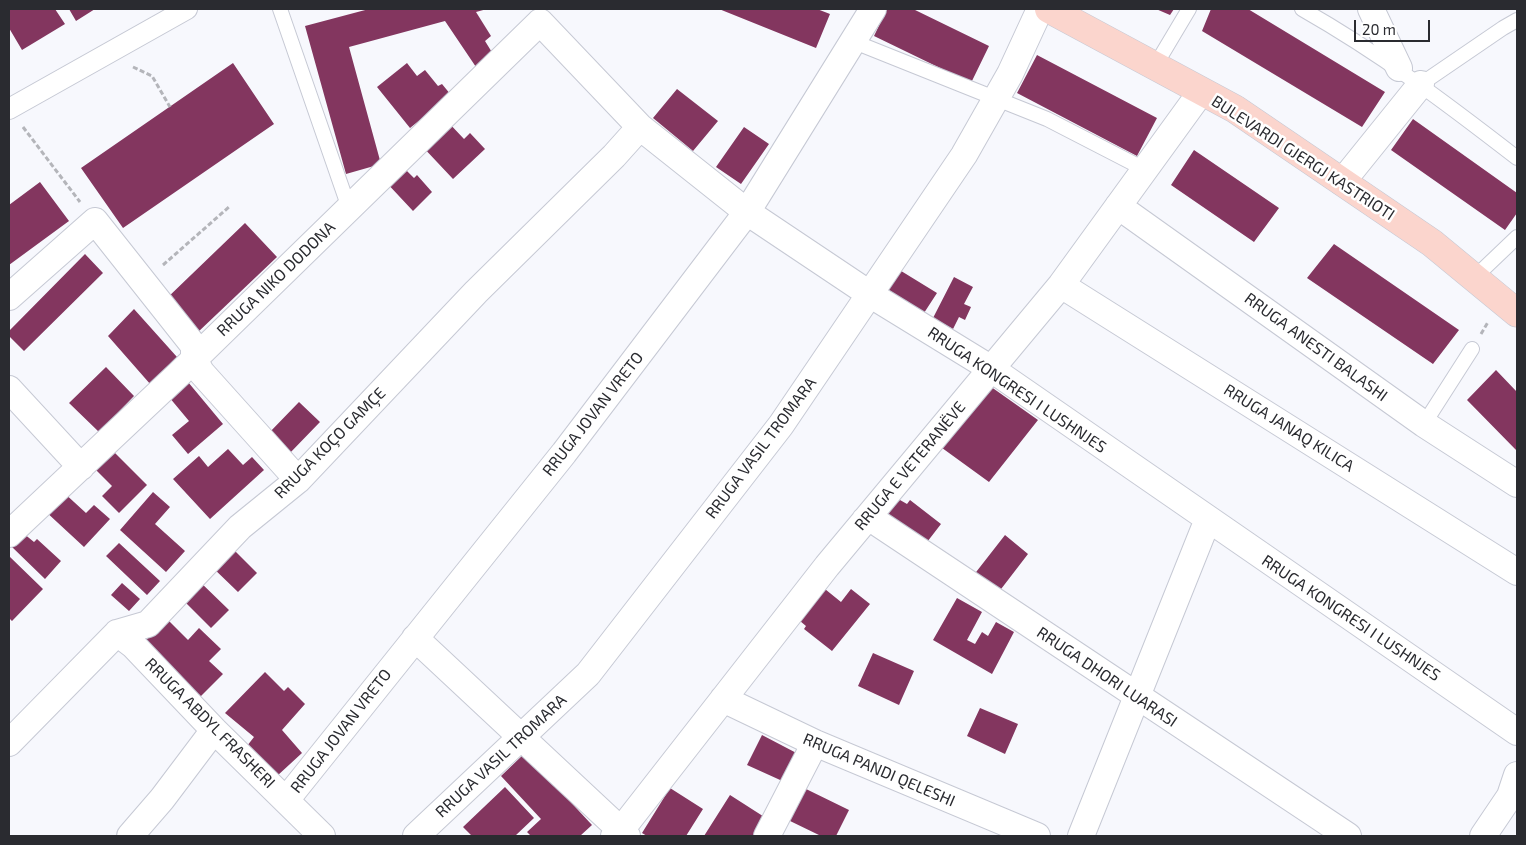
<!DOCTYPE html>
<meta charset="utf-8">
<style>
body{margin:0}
#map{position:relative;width:1526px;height:845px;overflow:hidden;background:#f7f8fd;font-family:"Exo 2",sans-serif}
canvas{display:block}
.frame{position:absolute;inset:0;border:10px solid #2a2b30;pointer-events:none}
.scale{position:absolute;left:1354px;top:20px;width:76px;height:22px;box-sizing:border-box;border:2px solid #2a2b30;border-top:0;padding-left:6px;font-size:15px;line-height:18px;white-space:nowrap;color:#2a2b30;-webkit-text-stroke:4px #fff;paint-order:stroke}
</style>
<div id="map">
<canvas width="1526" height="845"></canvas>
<div class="frame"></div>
<div class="scale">20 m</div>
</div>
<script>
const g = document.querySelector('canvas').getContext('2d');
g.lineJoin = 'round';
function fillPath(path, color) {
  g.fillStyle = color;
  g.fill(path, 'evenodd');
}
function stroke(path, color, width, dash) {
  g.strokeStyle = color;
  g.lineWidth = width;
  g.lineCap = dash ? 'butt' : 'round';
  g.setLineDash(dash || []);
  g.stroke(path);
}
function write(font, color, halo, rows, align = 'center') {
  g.font = font + ' "Exo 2",sans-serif';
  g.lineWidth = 5;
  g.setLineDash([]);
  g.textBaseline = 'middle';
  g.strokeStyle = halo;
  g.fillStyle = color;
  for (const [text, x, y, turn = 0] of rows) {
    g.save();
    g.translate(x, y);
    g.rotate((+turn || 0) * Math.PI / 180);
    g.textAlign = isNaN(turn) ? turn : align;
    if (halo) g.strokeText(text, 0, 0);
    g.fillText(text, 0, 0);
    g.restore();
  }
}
const building = new Path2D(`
 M9 9H55L65 24 22 50 9 28Z
 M69 9H95L76 21Z
 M369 9H487L476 12 491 36 485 41 493 54 476 67 445 21 349 47 381 164 346 174 305 26Z
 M719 9H817L830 14 816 48Z
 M887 9H913L989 46 971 83 874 36Z
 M1156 9H1174L1170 15Z
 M1211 9H1248L1385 92 1362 127 1202 31Z
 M1037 55 1157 118 1137 156 1017 93Z
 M233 63 274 124 123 228 81 168Z
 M407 63 417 76 425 70 438 86 442 84 451 95 410 128 377 87Z
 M677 89 718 121 693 151 653 118Z
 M1413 119 1517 193V213L1505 230 1391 150Z
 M447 121 464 139 470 133 485 149 453 179 421 145Z
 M744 127 769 144 741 184 716 167Z
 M1194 150 1279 208 1254 242 1171 185Z
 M401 165 414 178 417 175 432 192 413 211 384 180Z
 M40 182 69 221 9 265V205Z
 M245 223 277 257 197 333 165 300Z
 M1334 244 1459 330 1433 364 1307 278Z
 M85 254 103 273 24 351 9 336V331Z
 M893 266 937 293 924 313 881 286Z
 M954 277 973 287 964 304 971 307 965 320 959 317 953 329 933 318Z
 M134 309 177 357 151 385 108 336Z
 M106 367 134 396 99 432 69 403Z
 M1496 370 1517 392V451L1467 400Z
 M188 382 223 424 188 454 172 435 189 421 169 397Z
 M987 384 1038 420 989 482 938 445Z
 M299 402 320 422 288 455 267 435Z
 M228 449 243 465 252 457 264 470 210 519 173 479 199 456 208 467Z
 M112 450 147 485 119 513 102 496 112 486 94 468Z
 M62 491 86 513 94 505 110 519 84 547 44 510Z
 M153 492 170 507 155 524 185 551 166 572 120 530Z
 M893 496 907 504 910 500 941 524 924 546 878 513Z
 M23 533 34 542 37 539 61 561 45 579 11 546Z
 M1005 535 1028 554 998 593 973 576Z
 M119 543 160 581 147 595 106 556Z
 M229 545 257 573 238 592 210 565Z
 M9 556 43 589 12 621 9 618Z
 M197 579 229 610 211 628 179 596Z
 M122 583 140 599 129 611 111 595Z
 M820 585 841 602 851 589 870 604 832 651 804 629 806 626 794 616Z
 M957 598 982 612 967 640 975 644 982 632 988 636 996 622 1014 632 992 674 933 640Z
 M167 619 188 640 199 628 221 649 209 661 223 674 200 697 144 642Z
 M873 653 914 671 899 705 858 686Z
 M265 672 284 691 288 687 305 704 282 730 302 753 277 776 247 746 254 737 225 713Z
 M980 708 1018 724 1005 754 967 736Z
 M762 735 804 757 789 784 747 765Z
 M525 753 592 825 580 836H531L527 832 541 819 501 776Z
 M505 787 534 818 515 836H472L463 827Z
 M670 788 703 809 686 836H647L642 833Z
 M804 788 849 810 836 836H821L788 820Z
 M730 795 769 820 759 836H704Z`);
const path = new Path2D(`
 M133 67 152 76 170 107
 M23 127 80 202
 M163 265 229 207
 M1481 334 1488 322`);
const service = new Path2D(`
 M280 9 349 208
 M1302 9C1381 54 1446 103 1517 158
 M852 41 1047 119 1144 169
 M1155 66 1189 9
 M1421 84 1503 28 1517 20
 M1474 278 1517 237
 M1424 424 1472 349`);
const pedestrian = new Path2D(`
 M9 109 187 9`);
const minor = new Path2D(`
 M1371 9 1399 68
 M540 22 640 127 747 212 871 295 990 368 1517 732
 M1342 182 1421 84
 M1118 206 1424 424 1517 484
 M1061 285 1517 572
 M9 297 95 221 194 346V359L201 372 298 480
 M9 389 81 467
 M865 520 876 522 1348 836
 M9 534 179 374 540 22
 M117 633 134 646 214 730 322 836
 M415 638 627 836
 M723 699 815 743 1037 836
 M9 743 117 633 148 624 240 527 298 480 476 292 614 156 640 127
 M286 800 564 453 747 212 873 9
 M130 836 162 799 214 730
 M416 836 588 674 781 425 964 155 1010 74 1040 9
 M614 836 621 830 827 566 1061 285 1201 92
 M767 836 815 743
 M1081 836 1208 519
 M1483 836 1510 796 1517 775`);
const secondary = new Path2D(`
 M1049 9 1235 109 1432 243 1517 313`);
const streetNames = [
 ["BULEVARDI GJERGJ KASTRIOTI",1303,158,33],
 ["RRUGA NIKO DODONA",276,279,-44],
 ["RRUGA ANESTI BALASHI",1316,347,36],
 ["RRUGA KONGRESI I LUSHNJES",1017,390,34],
 ["RRUGA JOVAN VRETO",593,414,-52],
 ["RRUGA JANAQ KILICA",1289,428,32],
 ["RRUGA KOÇO GAMÇE",330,443,-45],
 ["RRUGA VASIL TROMARA",761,448,-53],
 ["RRUGA E VETERANËVE",910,466,-50],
 ["RRUGA KONGRESI I LUSHNJES",1351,618,34],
 ["RRUGA DHORI LUARASI",1107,677,34],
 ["RRUGA ABDYL FRASHERI",210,723,45],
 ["RRUGA JOVAN VRETO",341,731,-52],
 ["RRUGA VASIL TROMARA",501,756,-43],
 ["RRUGA PANDI QELESHI",879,770,23]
];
fillPath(building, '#83365f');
stroke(service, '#c6c9d4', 16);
stroke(pedestrian, '#c6c9d4', 22);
stroke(minor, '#c6c9d4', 28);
stroke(secondary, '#c6c9d4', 29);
stroke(path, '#b4b5ba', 3, [5, 2.5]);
stroke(service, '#fff', 14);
stroke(pedestrian, '#fff', 20);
stroke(minor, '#fff', 26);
stroke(secondary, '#fbd5cd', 28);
write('16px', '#2a2b30', '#fff', streetNames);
</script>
